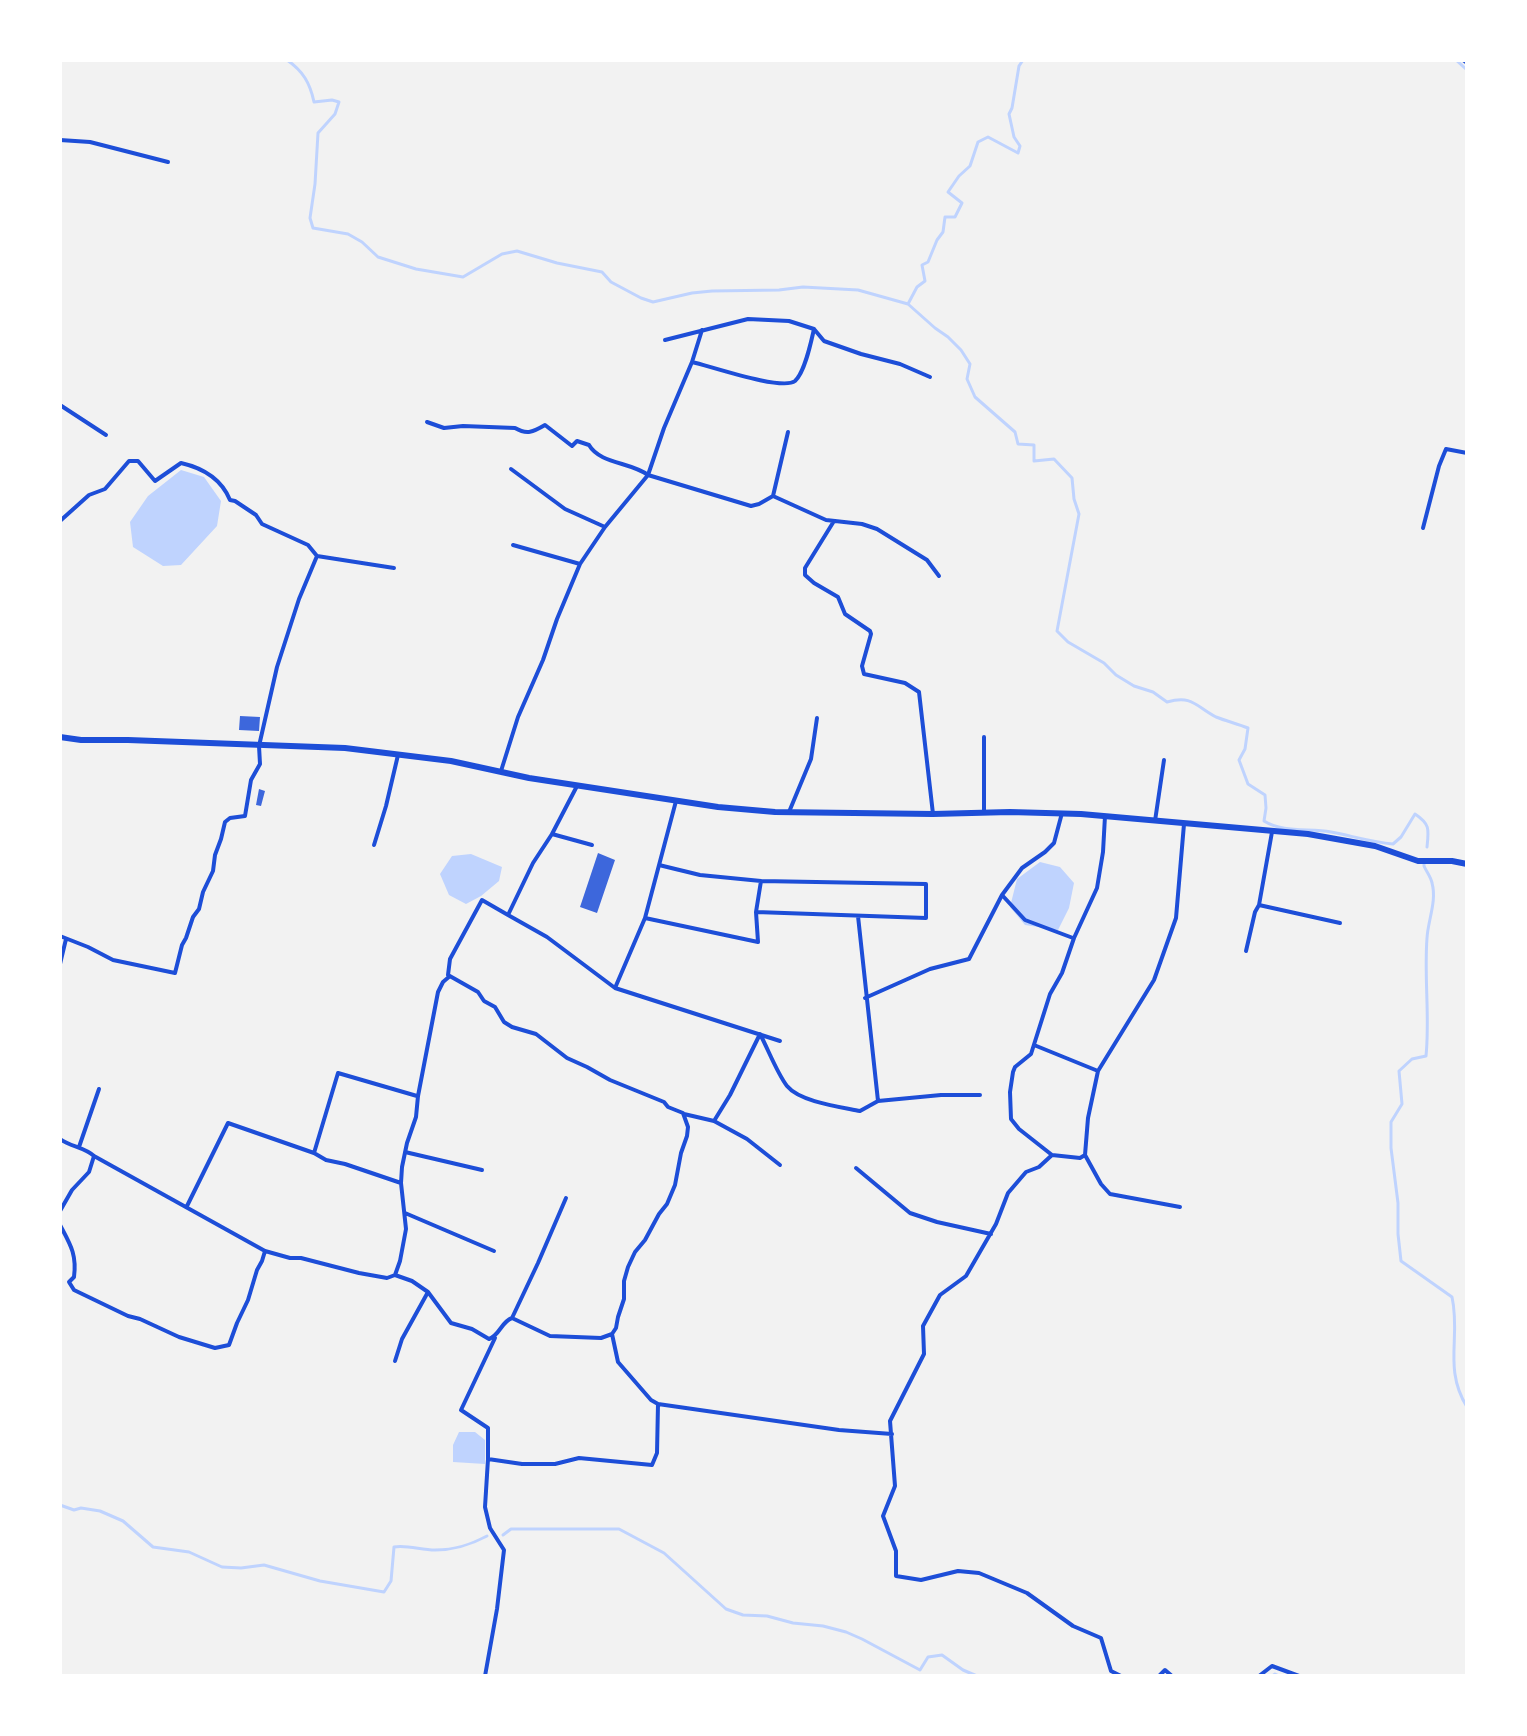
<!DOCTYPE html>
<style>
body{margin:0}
#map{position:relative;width:1527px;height:1736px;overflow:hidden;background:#f2f2f2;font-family:"DM Sans",sans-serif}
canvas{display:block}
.frame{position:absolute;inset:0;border:62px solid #fff;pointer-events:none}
</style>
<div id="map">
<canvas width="1527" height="1736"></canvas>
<div class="frame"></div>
</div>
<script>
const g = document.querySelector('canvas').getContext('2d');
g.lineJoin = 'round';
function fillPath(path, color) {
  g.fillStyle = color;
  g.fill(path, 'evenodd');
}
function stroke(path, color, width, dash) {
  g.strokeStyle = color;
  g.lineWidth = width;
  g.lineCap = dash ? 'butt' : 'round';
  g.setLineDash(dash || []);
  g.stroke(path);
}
const water = new Path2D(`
 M181 470 204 477 221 501 217 526 181 565 163 566 133 547 130 522 148 496Z
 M471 854 502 867 499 881 481 896 466 904 449 895 440 874 452 856Z
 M1040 862 1060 867 1074 883 1069 908 1058 930 1025 925 1010 907 1017 879Z
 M459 1432H475L485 1440V1464L453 1462V1445Z`);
const stream = new Path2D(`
 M287 60C303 71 310 83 314 102L332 100 339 102 335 114 318 133 315 184 310 218 313 228 348 234 362 242 378 257 416 269 463 277 502 254 517 251 557 263 602 272 611 282 641 298 653 302 692 293 712 291 779 290 803 287 858 290 908 304 935 328 948 337 961 350 970 364 967 379 975 397 1015 432 1018 444 1034 445V461L1054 459 1072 478 1074 499 1079 514 1057 631 1068 642 1104 663 1116 675 1134 686 1153 692 1167 702C1193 695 1195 706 1216 717 1226 721 1238 724 1248 728L1245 749 1239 760 1248 784 1265 795 1266 808 1264 821C1283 833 1309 828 1331 832 1352 836 1372 842 1393 844L1401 837 1415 814C1430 824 1429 829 1427 847
 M1456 60 1467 70
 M908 304 917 287 925 281 922 265 928 262 937 240 943 232 945 217H955L962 203 948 192 959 176 970 166 978 142 988 137 1018 153 1020 146 1014 137 1009 114 1012 108 1019 66 1023 60
 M1424 864V866C1426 871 1431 877 1432 883 1437 901 1428 920 1427 938 1424 978 1430 1017 1426 1056L1412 1059 1399 1071 1402 1104 1391 1122V1148L1398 1203V1234L1401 1261 1452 1297C1461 1337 1443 1368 1467 1407
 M60 1505 74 1510 81 1508 100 1511 123 1521 153 1547 189 1552 222 1567 241 1568 264 1565 320 1581 384 1592 391 1581 394 1547C408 1545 421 1550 435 1550 455 1550 470 1545 487 1536
 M503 1535 511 1529H619L664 1553 726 1609 743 1615 767 1616 793 1623 823 1626 846 1632 862 1639 920 1670 928 1657 942 1655 963 1670 977 1676
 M1101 1676H1107
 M1272 1676 1275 1674 1279 1676`);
const building = new Path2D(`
 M240 716 260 717 259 731 239 730Z
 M259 789 265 791 261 806 256 805Z
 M598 853 615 860 597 913 580 907Z`);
const minor = new Path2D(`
 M1463 60 1467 63
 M60 140 90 142 168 162
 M665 340 748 319 789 321 814 329 824 341 861 354 900 364 930 377
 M692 362 702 330
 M60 405 106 435
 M427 422 444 428 463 426 515 428C527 435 533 432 545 425L572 446 577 441 589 445C600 464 631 462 648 475L751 506 759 504 773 496 788 432
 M511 469 565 509 605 527
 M773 496 826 520 862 524 877 529 927 560 939 576
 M60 521 89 495 105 489 129 461H138L155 481 181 463C203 468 221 478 230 500L235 501 256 515 262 524 308 545 317 556
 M834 521 805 568V575L814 583 838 597 845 614 870 631 871 634 862 666 864 674 905 683 919 692 933 814
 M1423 528 1439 466 1446 449 1467 453
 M513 545 580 564
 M501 771 518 717 543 660 557 619 580 564 605 527 648 475 664 428 692 362C710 366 782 391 795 381 805 372 811 342 814 329
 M577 786 552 834 592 845
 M676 801 645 918 758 942 756 912 761 881
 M789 812 811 759 817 718
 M984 813V737
 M1105 816 1103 852 1097 888 1074 938 1062 973 1050 994 1031 1054 1015 1067 1013 1072 1010 1092 1011 1119 1019 1129 1052 1155 1039 1167 1026 1172 1008 1193 996 1224 966 1276 940 1295 923 1326 924 1354 890 1421 895 1486 883 1516 896 1551V1576L921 1580 958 1571 979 1573 1027 1593 1073 1626 1101 1638 1111 1671 1121 1676
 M1155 821 1164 760
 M552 834 533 863 508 915 547 937 615 988
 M374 845 386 806 398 755
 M659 865 700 875 761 881 926 884V918L756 912
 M1002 895 1025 920 1073 938
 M1259 905 1340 923
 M858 916 878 1101 941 1095H980
 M645 918 615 988 780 1041
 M60 936 88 947 113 960 175 973 182 945 186 938 193 917 199 909 203 892 213 871 215 855 221 839 225 822 230 818 245 816 251 780 260 764 259 746 277 667 299 599 317 556 394 568
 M1246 951 1255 912 1259 905 1272 832
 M60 964 66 939
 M865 998 930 969 969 959 1002 895 1022 868 1045 852 1054 843 1062 813
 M1034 1045 1098 1071
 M684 1114 714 1121 747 1139 780 1165
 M714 1121 730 1095 760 1034C768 1049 777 1073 787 1086 800 1102 841 1107 860 1111L878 1101
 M60 1139C71 1147 84 1147 94 1156L89 1172 72 1190 60 1211
 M79 1147 99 1089
 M405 1152 482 1170
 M314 1153 338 1073 417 1096
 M1052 1155 1080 1158 1085 1155
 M94 1156 265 1251
 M856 1168 910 1213 937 1222 991 1234
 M187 1206 228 1123 314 1153 326 1160 345 1164 401 1183
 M1180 1207 1110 1194 1101 1184 1085 1155 1088 1118 1098 1071 1154 980 1176 918 1184 824
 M405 1213 494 1251
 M60 1225C70 1244 77 1254 74 1277L69 1282 74 1290 128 1316 140 1319 179 1337 215 1348 229 1345 237 1323 248 1300 257 1270 262 1261 265 1251 290 1258H301L359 1273 387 1278 395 1275 412 1281 428 1292 451 1323 472 1329 489 1339C500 1335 501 1322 512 1318L550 1336 601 1338 612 1334 616 1328 618 1317 624 1299V1281L628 1267 635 1252 645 1240 659 1214 667 1204 675 1185 681 1153 687 1136 688 1127 683 1113 668 1107 664 1102 610 1080 587 1067 567 1058 536 1034 512 1027 504 1022 495 1007 484 1001 478 992 448 975 450 959 482 900 508 915
 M395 1275 400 1261 406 1229 401 1183 402 1167 407 1143 416 1117 418 1096 438 992 443 982 450 976
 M512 1318 538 1263 566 1198
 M612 1334 618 1362 651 1400 658 1404 839 1430 892 1434
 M395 1361 402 1339 428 1292
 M488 1459 522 1464H555L579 1458 652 1465 657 1453 658 1404
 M485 1676 497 1609 504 1550 490 1528 485 1507 488 1459V1428L461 1410 495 1338
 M1159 1676 1165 1670 1172 1676
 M1259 1676 1272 1666 1299 1676`);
const secondary = new Path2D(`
 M60 737 81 740H128L345 748 451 761 529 778 718 807 775 812 933 814 1010 812 1081 814 1308 834 1375 846 1418 861H1452L1467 864`);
fillPath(water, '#bfd3fe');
stroke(stream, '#bfd3fe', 3);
fillPath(building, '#3d67dc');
stroke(minor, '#1d4ed8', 4);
stroke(secondary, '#1d4ed8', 6);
</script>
